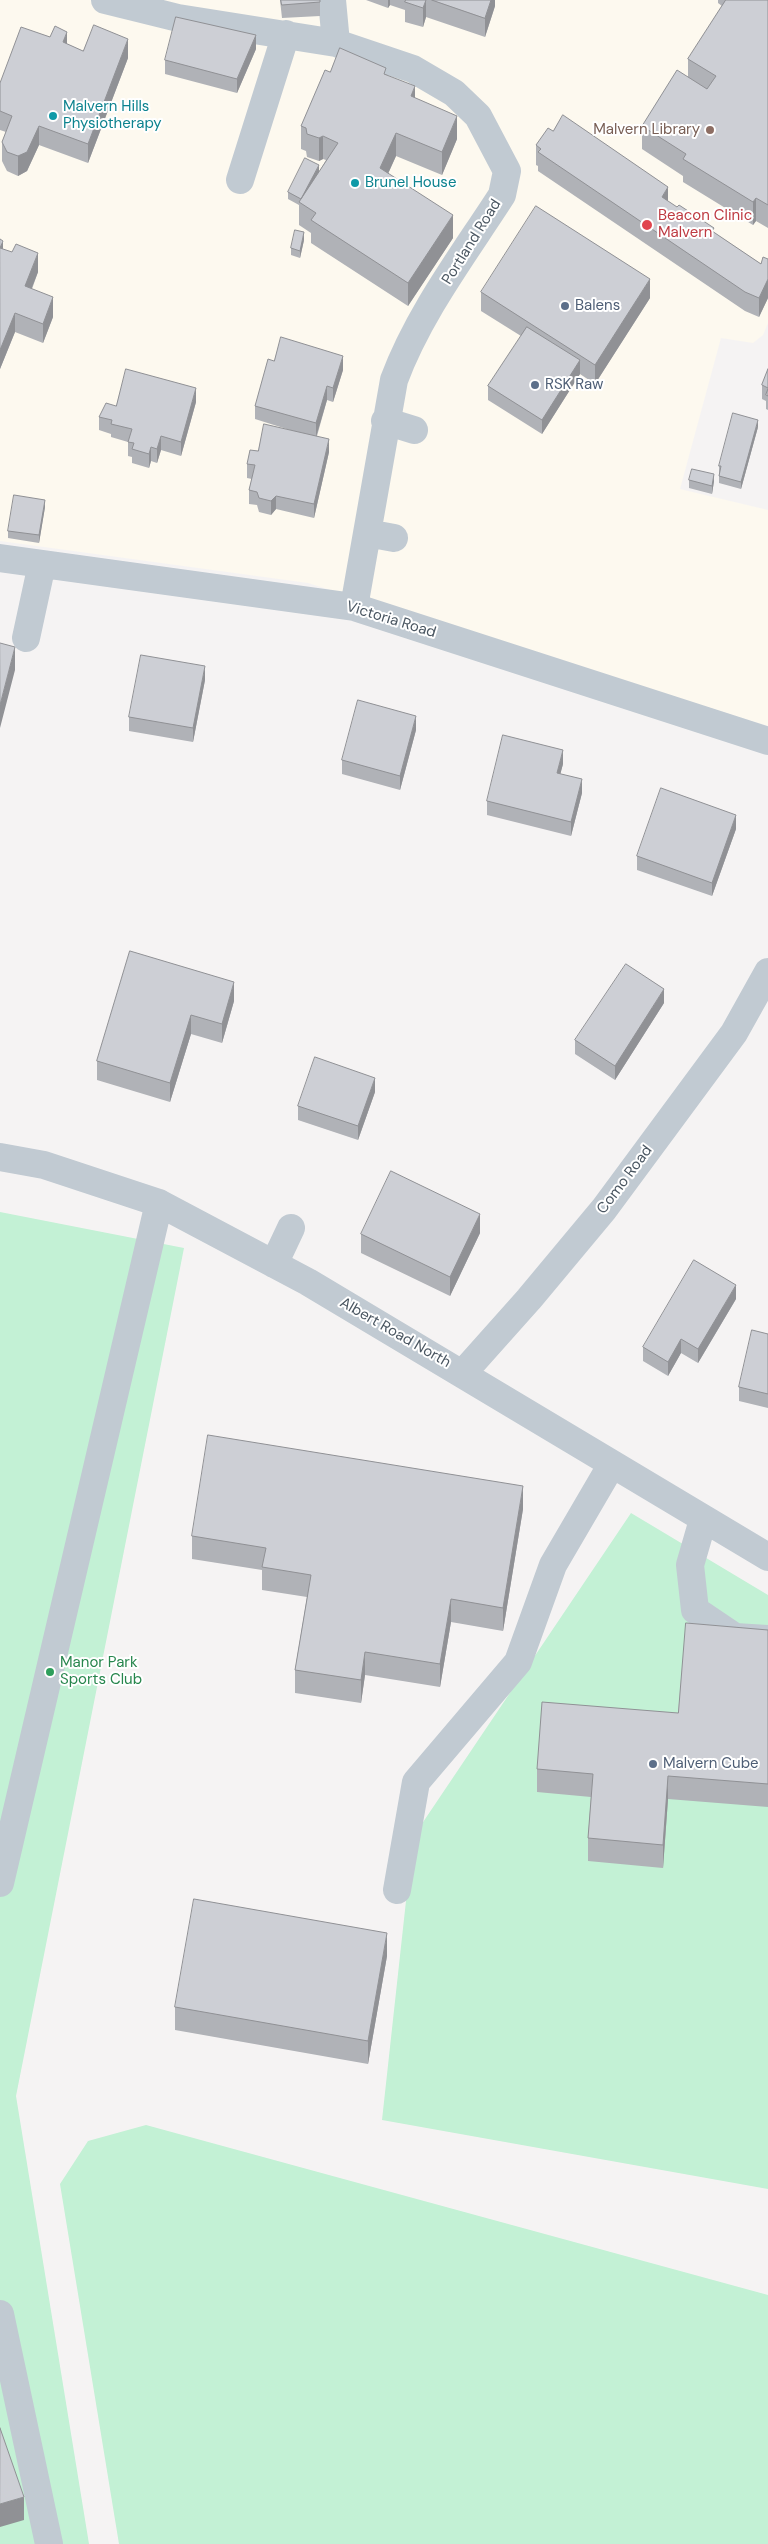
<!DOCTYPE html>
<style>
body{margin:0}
canvas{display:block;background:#f5f3f3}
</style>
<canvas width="768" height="2544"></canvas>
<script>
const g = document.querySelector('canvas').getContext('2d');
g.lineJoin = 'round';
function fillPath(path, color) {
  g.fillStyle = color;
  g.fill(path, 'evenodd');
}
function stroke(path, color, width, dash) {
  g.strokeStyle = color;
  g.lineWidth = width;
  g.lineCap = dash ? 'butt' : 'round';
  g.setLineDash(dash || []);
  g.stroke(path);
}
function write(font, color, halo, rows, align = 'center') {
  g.font = font + ' "DM Sans",sans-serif';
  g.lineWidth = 4;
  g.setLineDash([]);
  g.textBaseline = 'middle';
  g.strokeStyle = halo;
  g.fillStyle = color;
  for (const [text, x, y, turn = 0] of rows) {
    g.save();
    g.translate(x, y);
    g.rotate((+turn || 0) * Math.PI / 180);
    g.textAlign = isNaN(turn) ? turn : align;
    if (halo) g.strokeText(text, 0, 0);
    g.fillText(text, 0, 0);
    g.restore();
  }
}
const commercial = new Path2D(`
 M0 0H768V323L763 335 753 343 721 338 680 489 768 510V726L308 583 0 541Z`);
const green = new Path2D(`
 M0 1212 184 1248 16 2096 89 2544H0Z
 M631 1513 768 1595V2189L382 2120 413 1837Z
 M146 2125 768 2295V2544H119L60 2184 88 2141Z`);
const minor = new Path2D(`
 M105 0 178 18 336 43 413 69 454 93 478 116 507 171 502 195C464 254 419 313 394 380L354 607
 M332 0 336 43
 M240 180 286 34
 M385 421 414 430
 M367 533 394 538
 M0 558 354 607 768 741
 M26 638 42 564
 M0 1157 44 1165 159 1203 308 1282 768 1557
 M274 1264 291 1228
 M463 1373 529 1299 604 1209 734 1033 768 972
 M703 1520 690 1565 695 1610 735 1637 768 1639
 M0 1883 159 1203
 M397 1890 416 1782 518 1662 553 1565 612 1464
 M0 2314 49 2544`);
const wall = new Path2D(`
 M280 0H320V16L282 18Z
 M366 0H495V6L485 37 426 17 423 27 405 22V10L390 5 388 8Z
 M718 0H768V228L756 221 753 225 683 182V176L642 149V126L688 77V59L722 6 718 3Z
 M67 44 83 51 128 58 88 163 39 145 27 171 18 176 7 171 2 161V142L6 132 0 130V83Z
 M256 49 237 93 165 74V60Z
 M330 72 386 74 415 98 457 139 442 175 396 156 388 174 453 238 408 306 311 243V233L299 225V205L288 199V192L319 172 326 160 323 159 319 161 307 157 306 151 301 149V126Z
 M536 145 668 202 761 264 768 259V298L759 317 745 311 538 171V166L536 165Z
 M0 239 3 249 38 272 32 289 53 317 43 343 15 332 0 369Z
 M304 240 300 258 291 255V248Z
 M481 292 650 298 595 384 580 374 542 434 488 400V386L521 336 481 311Z
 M274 361 343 370 333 402 327 400 317 436 329 452 314 518 276 509 271 515 259 512 257 505 249 504V490L252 479 247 478V464L258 451 293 431 255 419V406Z
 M768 369V410L766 409V401L762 399V385Z
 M196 402 181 456 161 450 157 463 151 461 149 468 132 463V457L128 456V442L111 437V434L99 430V417L116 406Z
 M758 427 741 489 719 483V466Z
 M689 480 714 481 712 494 689 488Z
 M45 507 39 543 8 538V531Z
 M205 680 193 742 129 731V717Z
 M416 730 400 790 342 774V760Z
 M563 764 560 774 582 793 571 836 487 815V801Z
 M736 829 712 896 637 870V856Z
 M130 951 234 1001 222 1043 191 1034 170 1102 97 1080V1061Z
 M664 1003 615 1080 575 1054V1040Z
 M375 1092 358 1140 298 1120V1106Z
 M480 1233 450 1296 361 1253V1234Z
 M736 1299 698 1363 681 1353 668 1376 643 1361V1347Z
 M768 1334V1408L739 1401V1387Z
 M523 1509 503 1631 451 1622 440 1687 365 1675 361 1703 295 1693V1670L307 1597 262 1590V1570L192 1559V1536Z
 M768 1630V1807L668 1799 663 1868 588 1861V1838L591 1797 537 1792V1769L678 1713Z
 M387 1956 368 2064 175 2030V2007Z`);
const shadedWall = new Path2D(`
 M388 0H390V5L388 8Z
 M426 0V17L423 27V8Z
 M491 0H495V6L485 37V18Z
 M67 32V51L63 42Z
 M256 35V49L237 93V79Z
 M128 39V58L88 163V144Z
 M415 86V109L411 96Z
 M457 116V139L442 175V152Z
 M39 126V145L27 171 18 176V156Z
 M396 133V156L380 191V168Z
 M323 136V159L319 161V138Z
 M319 165V173L302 204 301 199Z
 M668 187V206L662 197Z
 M756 198V221L753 225V202Z
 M453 215V238L408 306V283Z
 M304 232V240L300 258V251Z
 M3 241V260L0 248Z
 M38 253V272L25 305V286Z
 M650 279V298L595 384V365Z
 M768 279V298L759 317V298Z
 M53 297V317L43 343V324Z
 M15 313V332L0 369V350Z
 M343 356V370L333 402V388Z
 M580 360V374L542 434V420Z
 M327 386V400L316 437V423Z
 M196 388V402L181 456V442Z
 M758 420V427L741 489V482Z
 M161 436V450L157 463V449Z
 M329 439V452L314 518V504Z
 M151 447V461L149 468V454Z
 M714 474V481L712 494V486Z
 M276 496V509L271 515V501Z
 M45 500V507L39 543V535Z
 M15 647V670L0 728V705Z
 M205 666V680L193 742V728Z
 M416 716V730L400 790V776Z
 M563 750V764L557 787V773Z
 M582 779V793L571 836V822Z
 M736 815V829L712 896V883Z
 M234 982V1001L222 1043V1024Z
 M664 989V1003L615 1080V1066Z
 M191 1015V1034L170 1102V1083Z
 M375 1078V1092L358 1140V1126Z
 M480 1214V1233L450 1296V1277Z
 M736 1285V1299L698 1363V1349Z
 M681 1339V1353L668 1376V1362Z
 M523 1486V1509L503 1631V1608Z
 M451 1599V1622L440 1687V1664Z
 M365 1652V1675L361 1703V1680Z
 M668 1776V1799L663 1868V1845Z
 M387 1933V1956L368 2064V2041Z
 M24 2497V2520L0 2527V2504Z`);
const building = new Path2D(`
 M281 0H320V2L282 5Z
 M406 0H426L423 8 405 2Z
 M432 0H491L485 18Z
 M726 0H768V205L756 198 753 202 683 159 686 154 642 126 677 70 707 89 716 76 688 59Z
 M176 17 256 35 237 79 165 60Z
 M94 25 128 39 88 144 39 126 27 152 18 156 7 152 2 142 12 116 0 111V83L21 27 50 37 55 26 67 32 63 42 83 51Z
 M340 48 386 68 384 74 415 86 411 96 457 116 442 152 396 133 380 168 453 215 408 283 311 220 316 213 299 202 338 143 323 136 319 138 307 134 306 128 301 126 325 70 330 72Z
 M563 115 668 187 662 197 677 207 679 205 714 228 712 231 761 264 763 257 768 259V279L759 298 745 292 538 152 541 149 536 145 548 128 553 131Z
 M305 158 319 165 301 199 288 192Z
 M536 206 650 279 595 365 481 292Z
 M295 230 304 232 300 251 291 248Z
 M0 239 3 241 0 248 12 252 16 244 38 253 25 286 53 297 43 324 15 313 0 350Z
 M527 327 580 360 542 420 488 386Z
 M281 337 343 356 333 388 327 386 316 423 255 406 268 359 274 361Z
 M126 369 196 388 181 442 161 436 157 449 151 447 149 454 132 449 134 443 128 442 132 429 111 424 112 420 99 417 106 403 116 406Z
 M768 369V388L762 385Z
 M768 389V396L766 395Z
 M733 413 758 420 741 482 719 476 721 466H719Z
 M264 424 329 439 314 504 276 496 271 501 259 498 257 492 249 490 255 465 247 464 250 450 258 451Z
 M692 469 714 474 712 486 689 480Z
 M14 495 45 500 39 535 8 531Z
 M0 643 15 647 0 705Z
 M141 655 205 666 193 728 129 717Z
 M358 700 416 716 400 776 342 760Z
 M503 735 563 750 557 773 582 779 571 822 487 801Z
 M661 788 736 815 712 883 637 856Z
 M130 951 234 982 222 1024 191 1015 170 1083 97 1061Z
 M626 964 664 989 615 1066 575 1040Z
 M315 1057 375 1078 358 1126 298 1106Z
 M391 1171 480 1214 450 1277 361 1234Z
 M694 1260 736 1285 698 1349 681 1339 668 1362 643 1347Z
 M752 1330 768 1334V1394L739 1387Z
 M208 1435 523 1486 503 1608 451 1599 440 1664 365 1652 361 1680 295 1670 311 1575 262 1567 266 1548 192 1536Z
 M686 1623 768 1630V1784L668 1776 663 1845 588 1838 593 1774 537 1769 542 1702 678 1713Z
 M194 1899 387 1933 368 2041 175 2007Z
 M0 2428 24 2497 0 2504Z`);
const markers = [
 [53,116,5,"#0f9aa8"],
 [710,130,5,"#8d6e63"],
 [355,183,5,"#0f9aa8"],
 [647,225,6,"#e0444e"],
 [565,306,5,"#5c6f8a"],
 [535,385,5,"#5c6f8a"],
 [50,1672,5,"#2e9e5b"],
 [653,1764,5,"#5c6f8a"]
];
const cultureNames = [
 ["Malvern Hills",63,107],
 ["Physiotherapy",63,124],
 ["Brunel House",365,183]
];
const educationNames = [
 ["Malvern Library",700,130]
];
const healthNames = [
 ["Beacon Clinic",658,216],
 ["Malvern",658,233]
];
const streetNames = [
 ["Portland Road",472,242,-58],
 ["Victoria Road",391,620,17],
 ["Como Road",625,1180,-53],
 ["Albert Road North",395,1333,30]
];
const serviceNames = [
 ["Balens",575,306],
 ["RSK Raw",545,385],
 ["Malvern Cube",663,1764]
];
const leisureNames = [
 ["Manor Park",60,1663],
 ["Sports Club",60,1680]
];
fillPath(commercial, '#fdf9ef');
fillPath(green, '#c3f1d5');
stroke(minor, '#c1cad2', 28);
fillPath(wall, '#b0b2b7');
fillPath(shadedWall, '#909195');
fillPath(building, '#cdcfd5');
stroke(building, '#909195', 1);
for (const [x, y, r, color] of markers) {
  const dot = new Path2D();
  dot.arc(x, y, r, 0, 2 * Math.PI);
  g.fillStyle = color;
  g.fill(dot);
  stroke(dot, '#fff', 2);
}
write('15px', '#0d838f', '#fff', cultureNames, 'left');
write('15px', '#785e54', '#fff', educationNames, 'right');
write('15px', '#be3a42', '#fff', healthNames, 'left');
write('15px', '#4a5661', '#fff', streetNames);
write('15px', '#4e5e75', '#fff', serviceNames, 'left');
write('15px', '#27864d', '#fff', leisureNames, 'left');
</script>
